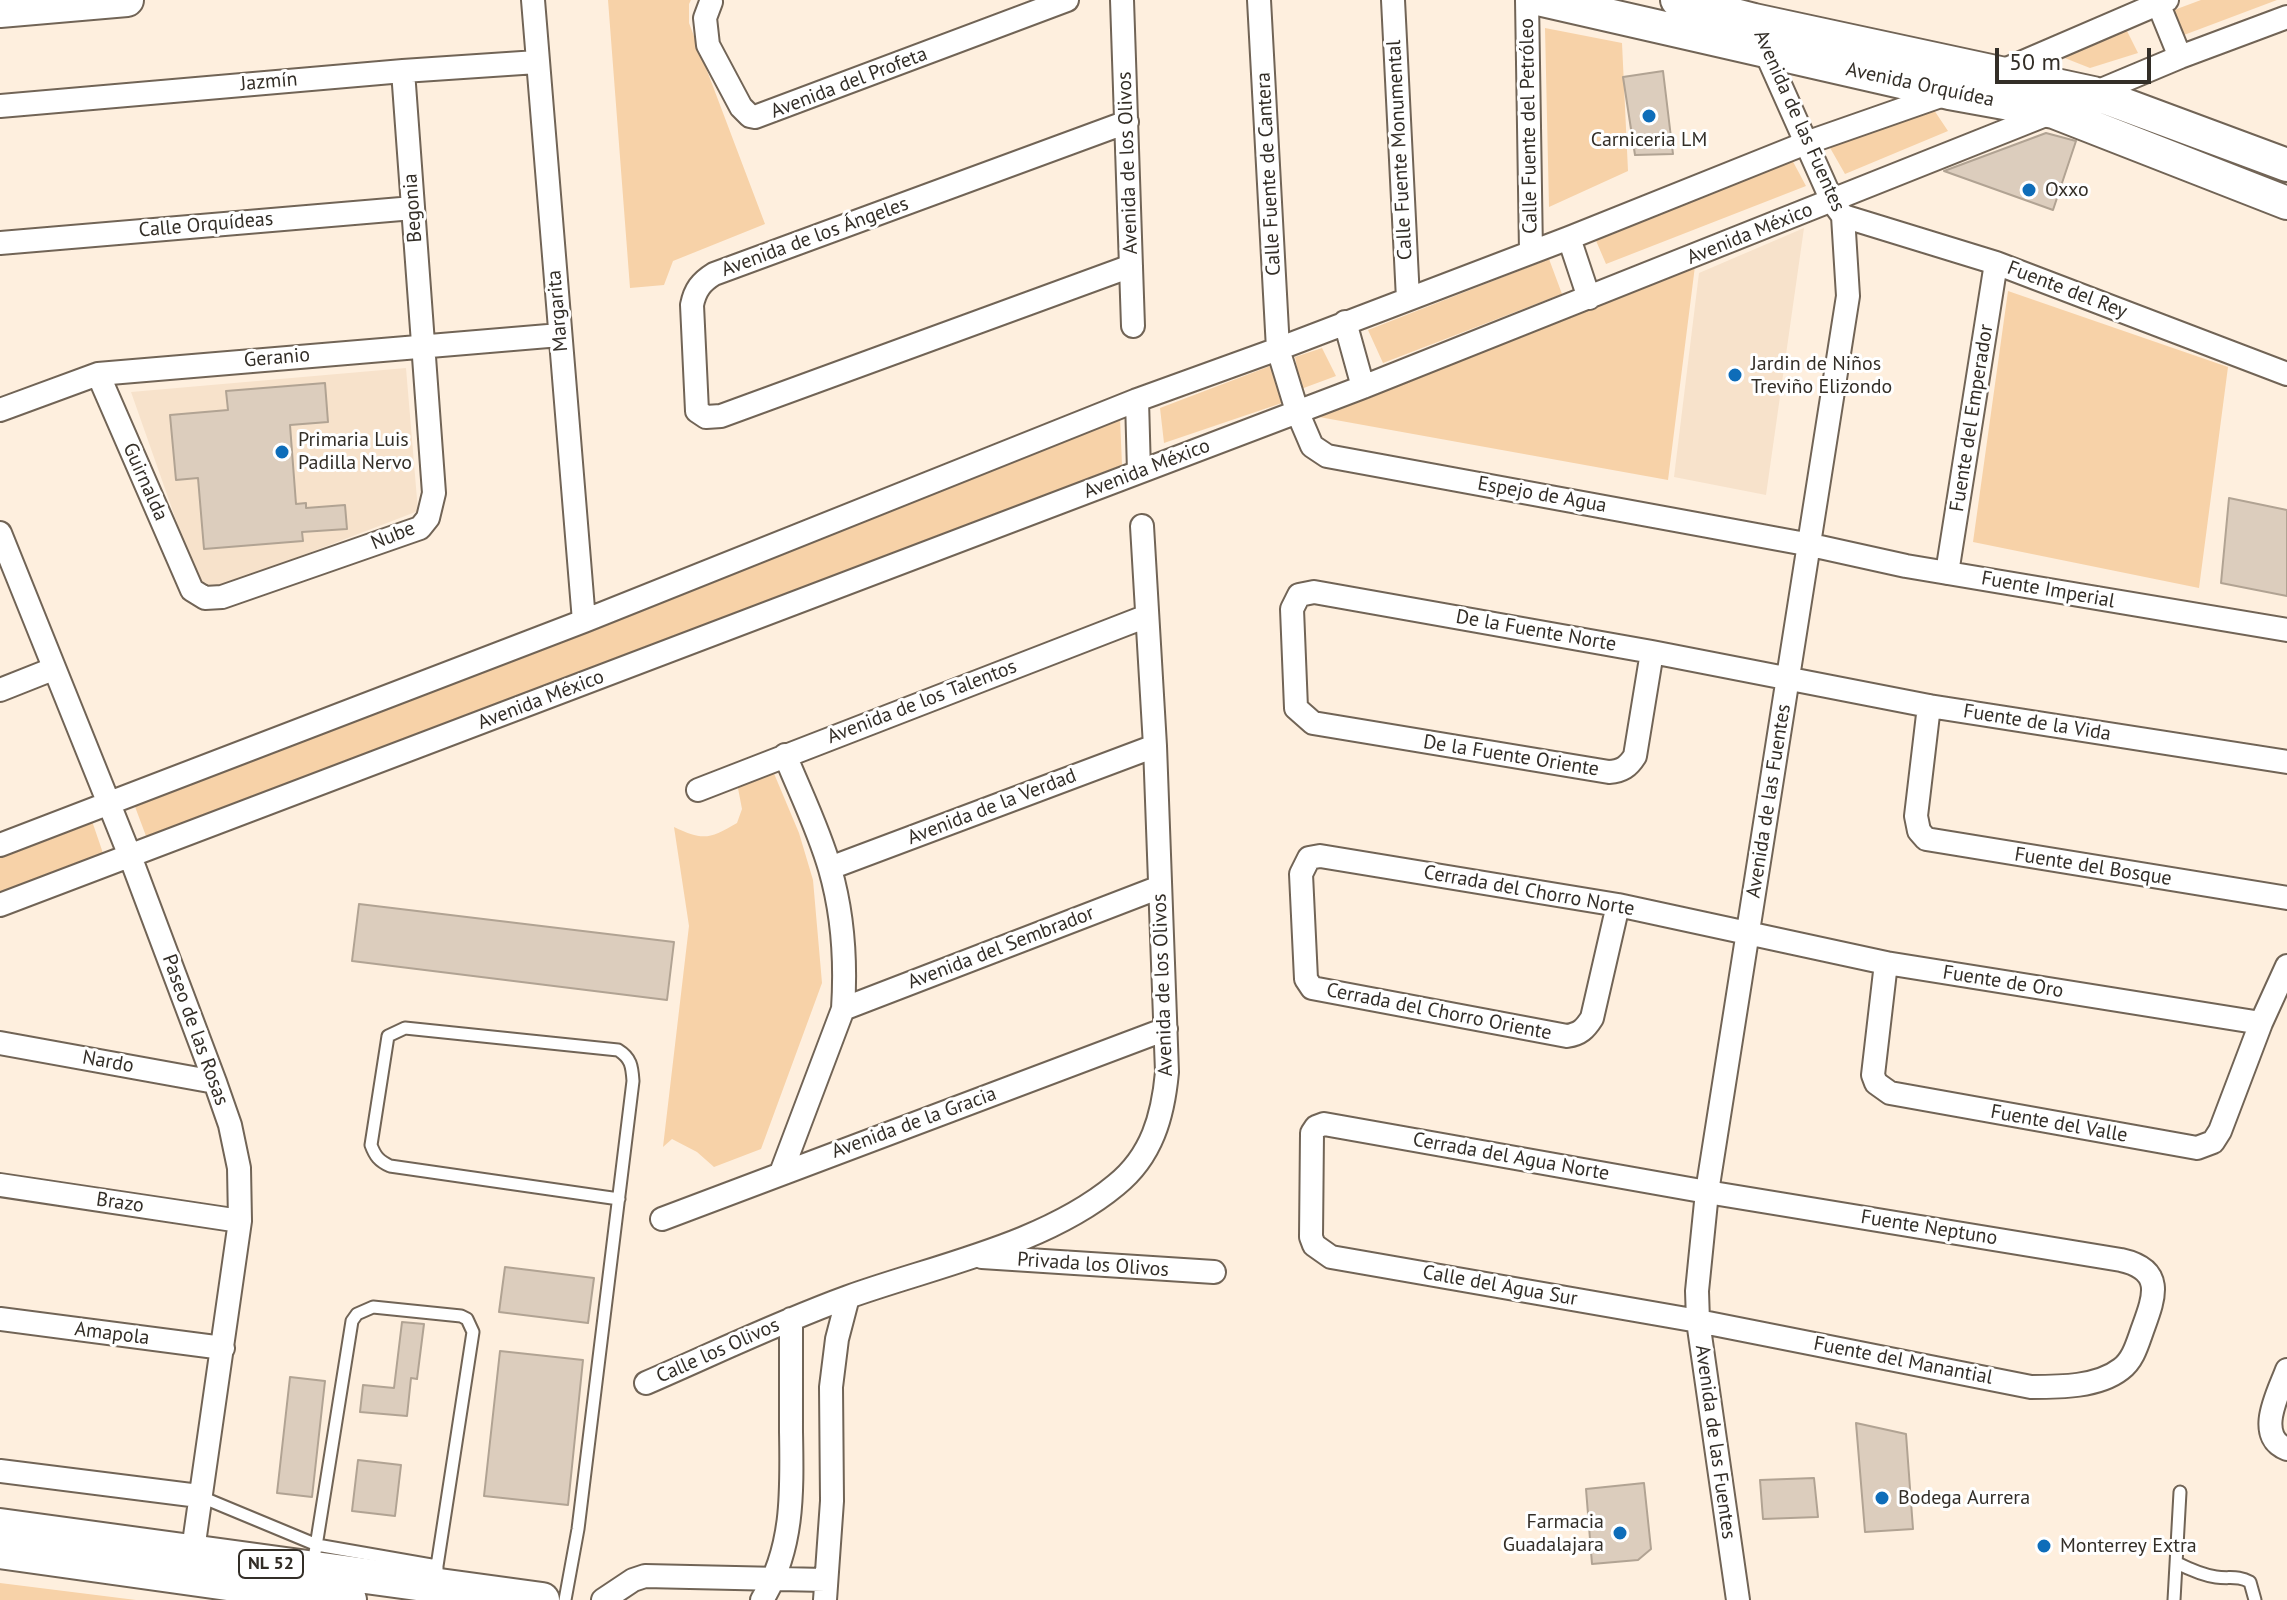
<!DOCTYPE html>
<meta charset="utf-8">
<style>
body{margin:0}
#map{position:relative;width:2287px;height:1600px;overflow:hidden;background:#feefde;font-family:"PT Sans",sans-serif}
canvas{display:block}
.scale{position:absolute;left:1995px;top:48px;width:156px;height:36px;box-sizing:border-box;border:4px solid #332e27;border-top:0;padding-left:10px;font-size:24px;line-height:28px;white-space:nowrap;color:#332e27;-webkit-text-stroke:6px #fff;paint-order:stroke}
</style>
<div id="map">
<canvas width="2287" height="1600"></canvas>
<div class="scale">50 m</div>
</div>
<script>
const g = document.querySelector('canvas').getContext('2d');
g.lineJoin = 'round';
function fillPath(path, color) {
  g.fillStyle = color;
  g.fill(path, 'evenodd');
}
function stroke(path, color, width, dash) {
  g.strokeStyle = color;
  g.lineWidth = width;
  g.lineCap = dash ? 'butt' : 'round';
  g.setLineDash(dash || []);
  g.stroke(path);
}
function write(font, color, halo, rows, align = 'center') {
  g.font = font + ' "PT Sans",sans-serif';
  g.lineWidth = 6;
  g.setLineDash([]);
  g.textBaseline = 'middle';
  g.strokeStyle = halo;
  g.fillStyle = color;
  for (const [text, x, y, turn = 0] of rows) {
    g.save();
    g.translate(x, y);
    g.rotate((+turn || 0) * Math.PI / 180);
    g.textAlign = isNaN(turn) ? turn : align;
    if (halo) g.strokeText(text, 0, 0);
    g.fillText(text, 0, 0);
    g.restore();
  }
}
const built = new Path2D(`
 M1804 228 1766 495 1674 477 1699 273Z
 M406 368 418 511 202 594 131 392Z`);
const green = new Path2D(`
 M608 0H691L689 4V23L765 224 673 261 664 285 630 288Z
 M2201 0H2277L2176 38 2166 13Z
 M1545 28 1622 43 1628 171 1549 207Z
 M2127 31 2138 53 2090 68 2057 55Z
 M1930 104 1948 131 1845 174 1829 146Z
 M1790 156 1806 186 1606 264 1594 236Z
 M1549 259 1562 294 1383 363 1368 330Z
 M1695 266 1668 480 1319 417Z
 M2008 291 2228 367 2199 588 1973 542Z
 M1322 348 1336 376 1301 389 1295 357Z
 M1278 363 1282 403 1164 443 1160 408Z
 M1120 418 1122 465 149 844 134 804Z
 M770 764 799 833 813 880 822 983 761 1149 714 1167 697 1152 672 1139 663 1147 689 926 674 827C703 841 710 839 737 823L742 809 737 783Z
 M92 821 105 859 0 899V857Z
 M0 1583 136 1600H0Z`);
const building = new Path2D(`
 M1663 71 1673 154 1635 155 1623 77Z
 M2046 133 2076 141 2053 210 1944 171Z
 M325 383 328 422 290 425 296 504 306 503V508L345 505 347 529 302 532 303 541 204 549 198 478 176 480 170 415 228 410 226 391Z
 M2229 498 2287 510V596L2221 583Z
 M359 904 674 942 667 1000 352 961Z
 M505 1267 594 1278 588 1323 499 1312Z
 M402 1322 424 1324 417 1379 411 1378 407 1416 360 1412 363 1385 394 1388Z
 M500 1351 583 1360 568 1505 484 1496Z
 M290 1377 325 1381 312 1497 277 1493Z
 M1856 1423 1906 1434 1913 1529 1865 1532Z
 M358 1460 401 1465 395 1516 352 1511Z
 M1814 1478 1818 1517 1763 1519 1760 1480Z
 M1644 1483 1651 1549 1638 1560 1592 1564 1586 1489Z`);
const lane = new Path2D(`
 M199 1496 317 1545 437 1566V1572
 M2177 1563C2189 1569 2202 1575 2216 1577 2229 1579 2238 1575 2250 1582L2255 1600
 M313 1565 352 1321 357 1314 373 1307 461 1316 467 1319 473 1332 437 1566
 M565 1600 578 1529 633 1081C632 1066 631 1058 618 1050L405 1028 388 1036 371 1145C375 1156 379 1161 390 1166L619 1199
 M2174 1600 2180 1492`);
const street = new Path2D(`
 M533 0 584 621
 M1122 0 1133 326
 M1259 0 1278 349 1297 411 1312 446 1327 456 1811 545 1906 566 2287 630
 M1393 0 1408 299
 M1527 0 1531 252
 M711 2 705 18 708 45 741 107 750 116 755 117 1067 0
 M2158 3 2180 57
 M1995 74 2167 0
 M2087 96 2180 57 2287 17
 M0 106 403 71 537 62
 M1127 122 714 274C701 282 695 290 692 305L697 411 706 417 721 416 1131 266
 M1843 216 1996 263 2287 374
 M1569 238 1589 298
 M0 243 413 208
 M1345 322 1363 387
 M98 374 192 590 205 598 222 597 420 528 428 518 434 493 403 71
 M1137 400 1139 472
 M0 410 98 374 560 335
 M0 533 130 856 215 1082 230 1125 239 1168 240 1221 191 1564
 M1947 573 1996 263
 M1652 652 1635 756C1628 767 1622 771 1609 772L1313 723 1296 708 1292 609 1299 595 1314 592 1652 652 1929 706 2287 762
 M0 690 53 669
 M1929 706 1916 816 1919 831 1926 839 2287 898
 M698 790 1147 616
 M0 845 584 621 1137 400 1278 349 1569 238 1806 143 1949 93
 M830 868 1155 746
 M0 905 1363 387 2053 112
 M1618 905 1592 1018C1585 1029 1580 1034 1567 1036L1312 988 1306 979 1301 874 1309 858 1320 856 1618 905 1886 963 2261 1023
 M1886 963 1873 1075 1876 1083 1890 1093 2197 1148 2213 1142 2220 1131 2261 1023 2287 966
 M843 1009 1160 887
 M0 1043 215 1082
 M1324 1124 1707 1192 2121 1260C2166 1270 2154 1298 2142 1331 2137 1345 2133 1360 2121 1369 2098 1387 2060 1387 2031 1387L1698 1321 1331 1257 1314 1245 1311 1237 1312 1133 1316 1127Z
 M781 1173 843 1009C846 963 843 914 830 869 819 830 800 792 785 755
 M0 1185 240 1221
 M662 1219 1166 1029
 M982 1257 1214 1272
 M0 1319 223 1348
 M2287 1370C2279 1392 2254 1436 2287 1449
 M646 1383C713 1354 779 1322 848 1297 934 1266 1044 1245 1116 1185 1152 1156 1163 1116 1167 1072L1155 746 1142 526
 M0 1471 199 1496
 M603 1600 633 1580 645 1576 825 1580
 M762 1600C794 1548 792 1491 791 1431 791 1394 791 1357 791 1319
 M825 1600 832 1501 831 1387 837 1339 848 1297
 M1738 1600 1698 1321 1697 1291 1707 1192 1848 296 1843 216 1832 201 1762 44`);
const secondary = new Path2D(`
 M1542 0 1949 93 2054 112 2287 203
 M1677 0 1754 20 2093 93 2287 165
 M0 11 127 0`);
const primary = new Path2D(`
 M0 1526 542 1600
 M0 1551 349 1600`);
const markers = [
 [1649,116,8,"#0e6db9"],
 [2029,190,8,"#0e6db9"],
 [1735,375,8,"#0e6db9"],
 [282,452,8,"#0e6db9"],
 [1882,1498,8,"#0e6db9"],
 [1620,1533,8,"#0e6db9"],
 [2044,1546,8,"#0e6db9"]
];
const shields = [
 [271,1564,64]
];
const shieldNames = [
 ["NL 52",271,1564]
];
const streetNames = [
 ["Jazmín",269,82,-5],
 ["Avenida del Profeta",849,83,-21],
 ["Avenida Orquídea",1920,85,12],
 ["Avenida de las Fuentes",1799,121,66],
 ["Calle Fuente del Petróleo",1529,126,-91],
 ["Calle Fuente Monumental",1400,150,-93],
 ["Avenida de los Olivos",1128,163,-92],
 ["Calle Fuente de Cantera",1269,174,-93],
 ["Begonia",413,208,-94],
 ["Calle Orquídeas",206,225,-5],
 ["Avenida México",1750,234,-22],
 ["Avenida de los Ángeles",815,237,-20],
 ["Fuente del Rey",2067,290,21],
 ["Margarita",558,311,-95],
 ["Geranio",277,358,-5],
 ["Fuente del Emperador",1972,418,-81],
 ["Avenida México",1147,469,-21],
 ["Guirnalda",145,482,66],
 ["Espejo de Agua",1542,495,10],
 ["Nube",393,536,-22],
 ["Fuente Imperial",2048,590,10],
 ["De la Fuente Norte",1536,631,10],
 ["Avenida México",541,700,-21],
 ["Avenida de los Talentos",922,702,-21],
 ["Fuente de la Vida",2037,723,9],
 ["De la Fuente Oriente",1511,756,9],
 ["Avenida de las Fuentes",1769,801,-81],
 ["Avenida de la Verdad",992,807,-21],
 ["Fuente del Bosque",2093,867,9],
 ["Cerrada del Chorro Norte",1529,891,10],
 ["Avenida del Sembrador",1001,948,-21],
 ["Fuente de Oro",2003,982,9],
 ["Avenida de los Olivos",1163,985,-92],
 ["Cerrada del Chorro Oriente",1439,1012,11],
 ["Paseo de las Rosas",195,1030,70],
 ["Nardo",108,1062,10],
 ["Avenida de la Gracia",914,1123,-20],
 ["Fuente del Valle",2059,1124,10],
 ["Cerrada del Agua Norte",1511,1157,10],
 ["Brazo",120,1203,8],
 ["Fuente Neptuno",1929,1228,9],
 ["Privada los Olivos",1093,1265,4],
 ["Calle del Agua Sur",1500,1286,10],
 ["Amapola",112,1334,7],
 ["Calle los Olivos",718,1351,-24],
 ["Fuente del Manantial",1903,1361,11],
 ["Avenida de las Fuentes",1715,1442,82]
];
const poiNames = [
 ["Carniceria LM",1649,140,"center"],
 ["Oxxo",2045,190],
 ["Jardin de Niños",1751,364],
 ["Treviño Elizondo",1751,387],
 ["Primaria Luis",298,440],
 ["Padilla Nervo",298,463],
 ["Bodega Aurrera",1898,1498],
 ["Farmacia",1604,1522,"right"],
 ["Guadalajara",1604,1545,"right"],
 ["Monterrey Extra",2060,1546]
];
fillPath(built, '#f7e2cb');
fillPath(green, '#f7d2a8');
fillPath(building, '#dccdbd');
stroke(building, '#b1a393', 2);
stroke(lane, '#716456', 15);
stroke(street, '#716456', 26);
stroke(secondary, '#716456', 36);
stroke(primary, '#716456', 38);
stroke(lane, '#fff', 11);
stroke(street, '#fff', 22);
stroke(secondary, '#fff', 32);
stroke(primary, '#fff', 34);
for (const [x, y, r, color] of markers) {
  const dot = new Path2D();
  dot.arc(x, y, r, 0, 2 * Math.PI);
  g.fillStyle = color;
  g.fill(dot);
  stroke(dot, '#fff', 3);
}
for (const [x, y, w] of shields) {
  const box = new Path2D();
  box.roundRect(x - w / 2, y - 14, w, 28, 6);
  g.fillStyle = '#fff';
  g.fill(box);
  stroke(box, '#332e27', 2);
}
write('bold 18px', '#332e27', null, shieldNames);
write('20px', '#332e27', '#fff', streetNames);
write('20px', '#332e27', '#fff', poiNames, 'left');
</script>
